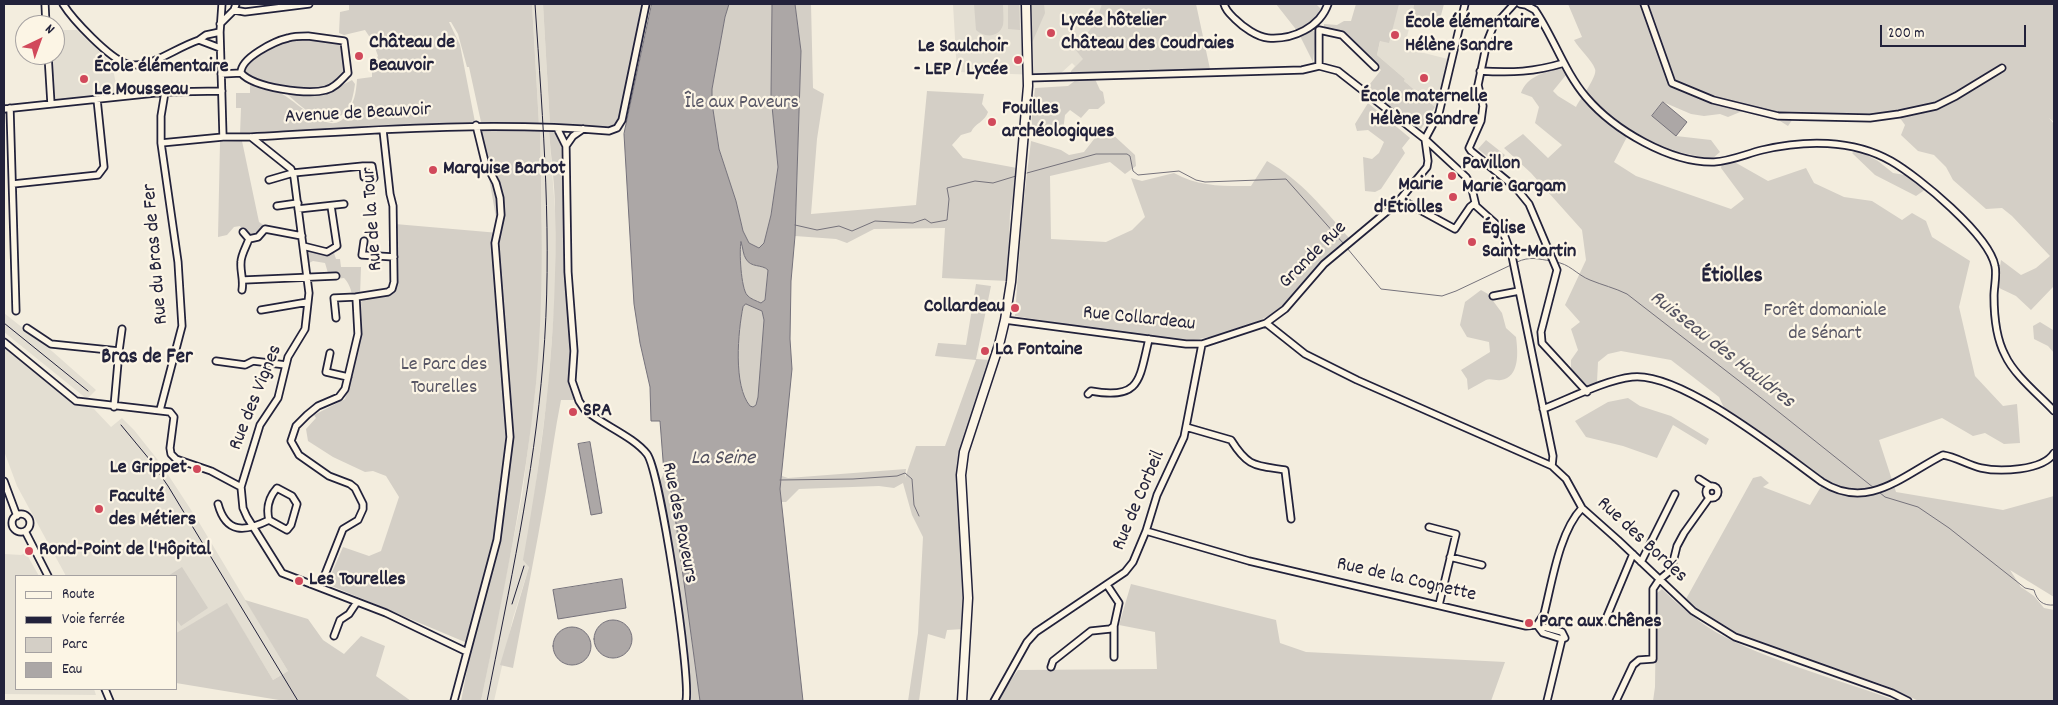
<!DOCTYPE html>
<meta charset="utf-8">
<style>
body{margin:0}
#map{position:relative;width:2058px;height:705px;overflow:hidden;background:#f3edde;font-family:Dekko,sans-serif}
canvas{display:block}
.frame{position:absolute;inset:0;border:5px solid #22223b;pointer-events:none}
.legend{position:absolute;left:15px;top:575px;width:162px;height:115px;box-sizing:border-box;background:#fcf5e5;border:1px solid #a5a1a1;margin:0;padding:6px 9px;list-style:none;font-size:15px;color:#22223b}
.legend li{display:flex;align-items:center;gap:10px;height:25px}
.legend b{width:25px;border:1px solid #a5a1a1}
.north{position:absolute;left:15px;top:15px;width:50px;height:50px;box-sizing:border-box;background:#fcf5e5;border:1px solid #a5a1a1;border-radius:50%;rotate:42deg;font-size:14px;font-weight:700;line-height:20px;text-align:center;color:#22223b}
.north::after{content:'';display:block;margin:auto;width:18px;height:22px;background:#d1495b;clip-path:polygon(50% 0,100% 100%,50% 72%,0 100%)}
.scale{position:absolute;left:1880px;top:25px;width:146px;height:22px;box-sizing:border-box;border:2px solid #22223b;border-top:0;padding-left:6px;font-size:15px;line-height:18px;white-space:nowrap;color:#22223b;-webkit-text-stroke:4px #fcf5e5;paint-order:stroke}
</style>
<div id="map">
<canvas width="2058" height="705"></canvas>
<div class="frame"></div>
<ul class="legend">
<li><b style="height:6px;background:#fcf5e5"></b>Route</li>
<li><b style="height:6px;background:#22223b"></b>Voie ferrée</li>
<li><b style="height:14px;background:#d4cfc6"></b>Parc</li>
<li><b style="height:14px;background:#aca7a6"></b>Eau</li>
</ul>
<div class="north">N</div>
<div class="scale">200 m</div>
</div>
<script>
const g = document.querySelector('canvas').getContext('2d');
g.lineJoin = 'round';
function fillPath(path, color) {
  g.fillStyle = color;
  g.fill(path, 'evenodd');
}
function stroke(path, color, width, dash) {
  g.strokeStyle = color;
  g.lineWidth = width;
  g.lineCap = dash ? 'butt' : 'round';
  g.setLineDash(dash || []);
  g.stroke(path);
}
function write(font, color, halo, rows, align = 'center') {
  g.font = font + ' Dekko,sans-serif';
  g.lineWidth = 4.5;
  g.setLineDash([]);
  g.textBaseline = 'middle';
  g.strokeStyle = halo;
  g.fillStyle = color;
  for (const [text, x, y, turn = 0] of rows) {
    g.save();
    g.translate(x, y);
    g.rotate((+turn || 0) * Math.PI / 180);
    g.textAlign = isNaN(turn) ? turn : align;
    if (halo) g.strokeText(text, 0, 0);
    g.fillText(text, 0, 0);
    g.restore();
  }
}
const built = new Path2D(`
 M532 4H543L550 125H539Z
 M953 4H1146L1071 71 1075 66 1072 63 1060 74 1039 75 957 72Z
 M1389 4H1414L1412 16 1425 19 1423 24 1411 21 1404 48 1448 59 1439 98 1435 107 1404 81 1405 79 1377 55Z
 M55 30H77L112 64 118 94 53 100 51 55H55Z
 M540 131H549L555 210V298L548 390 534 499 529 567 513 618 494 701H481L522 496 536 383 542 220Z
 M4 313 53 352 96 390 87 399 4 332Z
 M4 347 71 402 94 409 111 427 122 418 134 430 161 464 197 519 288 671 273 680 227 604 176 633V576H66L17 486 4 451Z
 M26 553 39 576H16V689H94L96 695 4 694V554L21 555Z`);
const green = new Path2D(`
 M349 4H532L539 125 481 122 469 67H467L458 34 451 22H449L460 45 475 122 240 134 241 108H236V93H250V84C260 87 271 88 280 93 296 100 331 140 346 115 354 102 356 95 357 79L372 77V69H376L375 60 378 56 373 42 365 30 344 35 339 33 340 12 349 10Z
 M543 4H643L621 116 614 126 609 128 550 125Z
 M729 4H772L771 96 778 167 771 215 764 243 759 248 749 243 743 231 736 201 719 149 712 103V89L725 17Z
 M795 4H811L813 88 824 94 817 139 811 214 916 205 927 91 984 94 982 104 988 112C985 122 975 123 971 132L961 135 952 145 963 158 1017 168 1019 174 1010 212 1008 281 942 278 945 228 874 229 847 243 836 239 795 236 801 51Z
 M974 4H1003C1003 10 1004 19 1003 25 999 38 984 38 976 30Z
 M1008 4H1019L1020 30 1008 29Z
 M1030 4H1044L1045 13 1031 45Z
 M1102 4H1196L1210 69 1071 74V71L1083 59 1075 49 1096 22Z
 M1276 4H1316L1322 10 1315 20 1298 32Z
 M1356 4H1399L1389 43 1380 41 1377 55 1405 79 1404 81 1435 107 1421 129 1366 89 1381 70 1343 33 1324 29V24L1337 25 1344 21H1351Z
 M1414 4H1444L1439 23 1412 16Z
 M1568 4H1641L1666 57 1647 4H2054V122L2049 118 2054 124V286L2031 310 2016 296 1997 287 2001 260 2021 275 2036 268 2050 256 2012 216 2002 208 1986 209 1953 180 1946 167 1934 155 1918 151 1901 135 1905 125 1900 118 1797 113 1788 126 1769 114H1754L1745 110 1728 117 1720 114 1704 116 1691 114 1663 102 1676 136 1711 140 1720 152 1712 159 1668 150 1630 131 1614 162 1636 176 1731 209 1744 199 1721 168 1723 160H1731L1768 181 1806 168 1814 183 1844 197 1872 201 1902 220 1912 213 1926 221 1932 237 1970 261 1959 307 1975 376 2003 406 2017 404 2020 443 2004 444 1985 433 1973 436 1942 418 1879 440 1896 492 2003 510 2054 496V597L2010 570 2021 587 2034 596 2044 608 2054 610V701H1919L1881 684 1748 640 1704 614 1686 599 1753 478 1761 476 1769 483 1763 487 1810 505 1822 485 1724 408 1719 397 1671 360 1621 351 1608 354 1598 362 1597 382 1589 387 1571 369V360L1578 350 1571 329 1580 322 1565 305 1586 260 1582 230 1531 173 1504 148 1523 134 1548 158 1562 145 1535 123 1539 107 1532 97 1521 93C1527 76 1545 73 1560 66L1566 75 1553 91 1558 96 1576 107C1580 99 1598 76 1595 69 1592 60 1579 49 1574 40L1582 37Z
 M1311 31H1314L1316 34 1313 62 1300 36Z
 M288 38 335 40 341 45 345 74 328 90 282 89 243 75 245 62Z
 M1095 79 1100 90 1103 92 1105 103 1098 109H1089L1081 118 1070 110 1065 115 1063 131C1052 132 1043 127 1031 125L1035 88 1068 86 1076 80Z
 M352 80 355 84C352 104 350 111 332 122 315 119 299 105 286 93V92L314 94 327 93Z
 M1368 103 1410 138 1402 148 1405 153 1381 189 1375 192 1365 191 1363 157 1372 159 1379 153 1384 142 1368 130 1357 131 1355 124Z
 M478 130 540 131C542 215 544 300 536 384 525 491 503 596 481 701H461L472 645 327 584 343 547 369 556 381 551 399 497 386 476 373 471 365 472 333 457 308 441 306 429 316 418 314 415 345 399 362 330 361 302 371 295 391 293 395 224 499 233C492 198 488 164 478 130Z
 M549 131C557 132 558 135 561 143L570 342 568 379 569 387 575 400H561C555 430 551 460 546 491 536 550 524 609 513 668L500 665 529 567 523 560C544 445 558 328 555 211 555 185 551 158 549 131Z
 M1110 132 1135 155 1136 166 1125 174 1110 162 1050 176 1051 239 1106 242 1132 230 1145 217 1131 178 1142 181 1174 173C1199 187 1223 186 1251 186L1267 161C1301 180 1324 209 1349 238 1337 249 1324 259 1313 271 1302 282 1295 298 1283 307 1257 326 1210 339 1178 342L1015 316 1022 215 1031 141 1061 150 1069 155 1084 152 1098 134Z
 M1486 140 1505 155 1498 165 1478 149Z
 M242 141 259 222 265 226 258 234 251 238 243 232 240 226 234 227 227 235 218 237 220 142Z
 M1857 150 1878 161 1893 173 1905 175 1926 189 1916 196 1875 175 1852 153Z
 M741 242C743 247 743 255 746 259 751 268 762 264 768 270L765 300 761 303C756 301 750 299 747 295 741 288 739 251 741 242Z
 M311 249 333 250 336 259H340L341 267H361L360 296 352 297C352 291 349 283 344 278L336 279 333 273H328L325 263 313 261 309 263 308 252Z
 M976 284 991 286 976 359 990 360 957 461 956 476 964 551V629L947 630 945 639 928 634 919 701H908L918 633 923 537 912 515 903 483 894 488 879 486 799 489 786 502H781L780 489 782 476 788 478 906 469 905 478 916 446H945L976 360 935 356 938 343 966 345Z
 M1481 290 1488 294 1502 313 1506 328 1516 337C1518 352 1520 377 1501 380 1496 381 1490 378 1486 380 1480 383 1474 387 1468 390L1467 379 1461 370 1490 352 1489 342 1467 337 1460 325 1465 302Z
 M746 303 762 311 764 320 758 397 756 405 753 407 750 406C733 386 738 331 743 307Z
 M2040 322 2053 330 2054 329V353L2048 346 2034 339 2033 326Z
 M1628 398 1640 406 1671 416 1709 439 1706 445 1673 425 1657 458 1623 446 1586 437 1575 421 1608 402Z
 M664 473 672 494 700 701H690L660 481Z
 M182 567 208 608 181 626 176 619V576H168Z
 M1131 584 1276 620 1280 643 1306 652 1505 662 1491 701H996L1018 670 1157 669 1155 632 1119 625Z
 M1662 589C1681 607 1701 625 1725 637 1779 664 1840 680 1897 701H1653L1655 687 1656 599V594Z
 M245 600 308 619 323 640 344 654 361 636 385 646 376 676 411 701H285L176 683V633L227 603 273 680 288 671Z`);
const water = new Path2D(`
 M652 4H729L725 17 712 89V103L719 149 736 201 743 231 749 243 759 248 764 243 771 215 778 167 771 96 772 4H795L801 51 795 236 791 281 790 339 792 369 780 489 803 701H700L672 494 664 473 660 421H651L650 387 640 343 634 304 624 134ZM741 242C743 247 743 255 746 259 751 268 762 264 768 270L765 300 761 303C757 301 750 299 747 295 741 288 739 251 741 242ZM746 304 762 311 764 320 758 397 756 405 753 407 750 406C733 386 738 331 743 307Z
 M1663 102 1687 122 1676 136 1652 116Z
 M590 442 602 513 591 515 578 444Z
 M622 579 626 608 558 619 553 590Z
 M594 639a19 19 0 1 1 38 0a19 19 0 1 1-38 0Z
 M553 646a19 19 0 1 1 38 0a19 19 0 1 1-38 0Z`);
const stream = new Path2D(`
 M1027 173 1096 154H1127L1130 156 1133 171 1138 175 1179 171 1196 180 1205 182 1286 179 1343 243
 M795 225 817 230 839 226 852 231 875 221 913 223 925 219 931 223 947 220 949 199 947 188 975 181 993 183 1016 176
 M1347 248 1381 289 1442 296 1456 291 1511 265
 M1517 262C1530 256 1538 259 1551 261
 M1555 262C1569 263 1577 275 1590 280 1602 285 1615 288 1627 294L1765 401 1874 488
 M780 480 853 479 897 476 905 473 912 479 914 505 919 516
 M1879 492 1885 497 1918 507 1949 528 2025 588 2034 590C2037 601 2043 606 2054 605`);
const minor = new Path2D(`
 M45 4 46 25
 M63 4C73 20 109 58 127 64 133 66 140 65 146 64 164 58 181 46 199 40L206 35 220 32
 M222 4 220 32 223 137
 M1224 4C1226 11 1230 14 1235 19 1243 27 1257 37 1268 38 1293 40 1320 27 1328 4
 M1514 4 1493 27 1487 42 1478 85 1483 106 1481 121 1469 148 1471 151 1516 188 1529 204 1557 270 1541 332 1542 343 1587 392
 M1520 4 1526 5 1535 10C1554 38 1564 71 1586 97 1614 130 1670 163 1714 162 1731 161 1746 154 1762 150 1804 140 1852 139 1891 161 1919 177 1989 235 1995 266 1997 275 1994 287 1994 296 1994 315 1996 338 2005 355 2014 375 2039 395 2054 411
 M1644 4 1672 83 1713 100 1778 116 1870 118 1899 114 1936 106 1956 96 2002 68
 M234 10 245 12 309 4
 M220 24 234 10 236 4
 M1319 30 1342 35 1375 67
 M308 36 344 41 348 73C342 79 335 88 326 90 308 95 254 88 241 73 240 58 275 41 288 38 294 36 301 36 308 36Z
 M199 40 220 48
 M48 55 51 104
 M1319 66V30
 M1480 71C1512 73 1534 72 1564 63
 M221 74 241 73
 M1028 78 1302 70 1319 66 1338 71 1343 75 1425 139 1466 177 1471 185 1476 206 1495 223 1505 237 1512 256 1553 456 1552 466
 M10 108 16 311
 M4 109 165 92 222 91
 M557 128 566 146 568 272 574 351 572 381 579 401 585 410C603 425 634 437 647 454 660 471 691 676 686 701
 M1425 139 1439 113 1465 4
 M161 143 223 137H251C370 130 490 121 609 131L617 128 622 120 646 4
 M566 146 573 136 583 129
 M269 180 293 173 363 166H372L374 178 364 177 363 166
 M13 184 98 175 104 167 97 99
 M1400 199 1455 229 1470 207 1475 203
 M277 206 298 203
 M298 209 344 204
 M243 232 249 239
 M364 241 362 255 394 257
 M303 246 327 252 337 246 331 206
 M244 280 336 276
 M242 290C244 279 240 272 241 262 241 255 246 247 249 239L258 237 265 229 302 236
 M1493 296 1519 291
 M261 310 308 302
 M336 318 334 298 356 297
 M1005 320 1186 344H1202L1266 323 1285 309 1324 264 1397 203 1427 167 1428 161 1425 139
 M1266 323 1305 354 1357 380 1552 466 1566 479 1582 508 1618 540 1693 611 1735 637 1892 693 1908 701
 M27 328 51 344 119 351 114 407
 M4 342 76 401 170 412 174 417 170 448 171 454 176 459 211 471 241 487 243 508 247 517 282 573 386 613 467 652
 M119 351 122 329
 M330 353 326 372 348 377
 M216 361 245 365 253 361 286 365
 M1088 394 1091 391C1141 400 1139 380 1149 339
 M1543 409C1569 399 1605 380 1632 377 1680 371 1782 453 1822 482 1868 511 1902 476 1943 455 1956 457 1968 465 1981 468 1999 472 2043 471 2054 453
 M160 410 182 326 178 262 161 143V116L165 92
 M1186 427 1231 440C1248 467 1254 465 1285 470L1291 519
 M1699 479 1710 486
 M4 481 17 516
 M1706 492a6 6 0 1 1 12 0a6 6 0 1 1-12 0Z
 M241 487 260 425 278 398 288 357 305 329 309 293 294 177 291 169 251 137
 M218 504C226 534 245 532 269 520L287 530 291 525 297 504 292 496 277 488C269 497 266 508 269 520
 M12 523a9 9 0 1 1 18 0a9 9 0 1 1-18 0Z
 M1429 527 1456 534 1439 605
 M25 531 48 576
 M1146 531 1249 561 1526 626 1537 625 1544 614C1552 583 1559 532 1582 508
 M1450 557 1482 565
 M1641 562 1675 494
 M320 587 343 529 358 520 363 509V504L355 488 350 484 329 476 299 455 291 441 296 426 307 415 318 406 339 397 345 389 358 334 356 297 388 292 392 289 394 282 393 206 390 194 383 130
 M1605 621 1633 554
 M1537 625 1562 632 1565 638 1562 639 1543 633Z
 M334 636 340 620 349 614 357 602
 M1114 657V626
 M1051 667 1053 661 1091 631 1110 629 1114 626 1119 603 1107 585
 M105 689 110 701
 M454 701 497 540 510 437 495 243 501 215 500 198 496 183 485 162 476 125
 M994 701 1027 642 1036 632 1125 572 1133 562 1146 531 1157 495 1184 437 1202 344
 M1547 701 1562 639
 M1616 701 1633 665 1639 660 1653 659V589L1659 580 1671 570 1677 546 1684 533 1709 498`);
const major = new Path2D(`
 M962 701 968 598 961 475 964 452 999 345 1005 320 1011 282 1028 86 1026 4`);
const rail = new Path2D(`
 M4 323 88 391
 M121 425 150 460 168 486 298 701
 M512 604 524 566
 M487 701C509 589 534 476 543 362 553 243 543 123 535 4`);
const markers = [
 [1051,33,5,"#d1495b"],
 [1395,35,5,"#d1495b"],
 [359,56,5,"#d1495b"],
 [1018,60,5,"#d1495b"],
 [1424,78,5,"#d1495b"],
 [84,79,5,"#d1495b"],
 [992,122,5,"#d1495b"],
 [433,170,5,"#d1495b"],
 [1452,176,5,"#d1495b"],
 [1453,197,5,"#d1495b"],
 [1472,242,5,"#d1495b"],
 [1015,308,5,"#d1495b"],
 [985,351,5,"#d1495b"],
 [573,412,5,"#d1495b"],
 [197,469,5,"#d1495b"],
 [99,509,5,"#d1495b"],
 [29,551,5,"#d1495b"],
 [299,581,5,"#d1495b"],
 [1529,623,5,"#d1495b"]
];
const poiNames = [
 ["Lycée hôtelier",1061,22],
 ["Château des Coudraies",1061,45],
 ["École élémentaire",1405,24],
 ["Hélène Sandre",1405,47],
 ["Château de",369,44],
 ["Beauvoir",369,67],
 ["Le Saulchoir",1008,48,"right"],
 ["- LEP / Lycée",1008,71,"right"],
 ["École élémentaire",94,68],
 ["Le Mousseau",94,91],
 ["École maternelle",1424,98,"center"],
 ["Hélène Sandre",1424,121,"center"],
 ["Fouilles",1002,110],
 ["archéologiques",1002,133],
 ["Pavillon",1462,165],
 ["Marie Gargam",1462,188],
 ["Marquise Barbot",443,170],
 ["Mairie",1443,186,"right"],
 ["d'Étiolles",1443,209,"right"],
 ["Église",1482,230],
 ["Saint-Martin",1482,253],
 ["Collardeau",1005,308,"right"],
 ["La Fontaine",995,351],
 ["SPA",583,412],
 ["Le Grippet",187,469,"right"],
 ["Faculté",109,498],
 ["des Métiers",109,521],
 ["Rond-Point de l'Hôpital",39,551],
 ["Les Tourelles",309,581],
 ["Parc aux Chênes",1539,623]
];
const parkNames = [
 ["Île aux Paveurs",742,104],
 ["Forêt domaniale",1825,312],
 ["de Sénart",1825,335],
 ["Le Parc des",444,366],
 ["Tourelles",444,389]
];
const streetNames = [
 ["Avenue de Beauvoir",358,115,-3],
 ["Rue de la Tour",374,219,-94],
 ["Rue du Bras de Fer",157,254,-95],
 ["Grande Rue",1314,256,-45],
 ["Rue Collardeau",1139,320,6],
 ["Rue des Vignes",257,398,-68],
 ["Rue de Corbeil",1140,501,-67],
 ["Rue des Paveurs",678,523,79],
 ["Rue des Bordes",1641,541,43],
 ["Rue de la Cognette",1406,581,13]
];
const waterNames = [
 ["Ruisseau des Hauldres",1721,351,38],
 ["La Seine",723,460]
];
const neighbourhoodNames = [
 ["Bras de Fer",147,359]
];
const quarterNames = [
 ["Étiolles",1732,278]
];
fillPath(built, '#e3ded2');
fillPath(green, '#d4cfc6');
fillPath(water, '#aca7a6');
stroke(water, '#75727b', 1);
stroke(stream, '#75727b', 1);
stroke(minor, '#22223b', 9);
stroke(major, '#22223b', 11);
stroke(minor, '#fcf5e5', 5.5);
stroke(major, '#fcf5e5', 8);
stroke(rail, '#22223b', 1);
for (const [x, y, r, color] of markers) {
  const dot = new Path2D();
  dot.arc(x, y, r, 0, 2 * Math.PI);
  g.fillStyle = color;
  g.fill(dot);
  stroke(dot, '#fcf5e5', 2);
}
write('bold 20px', '#22223b', '#fcf5e5', poiNames, 'left');
write('20px', '#575665', '#fcf5e5', parkNames);
write('20px', '#22223b', '#fcf5e5', streetNames);
write('italic 21px', '#525160', '#fcf5e5', waterNames);
write('bold 21px', '#22223b', '#fcf5e5', neighbourhoodNames);
write('bold 22px', '#22223b', '#fcf5e5', quarterNames);
</script>
